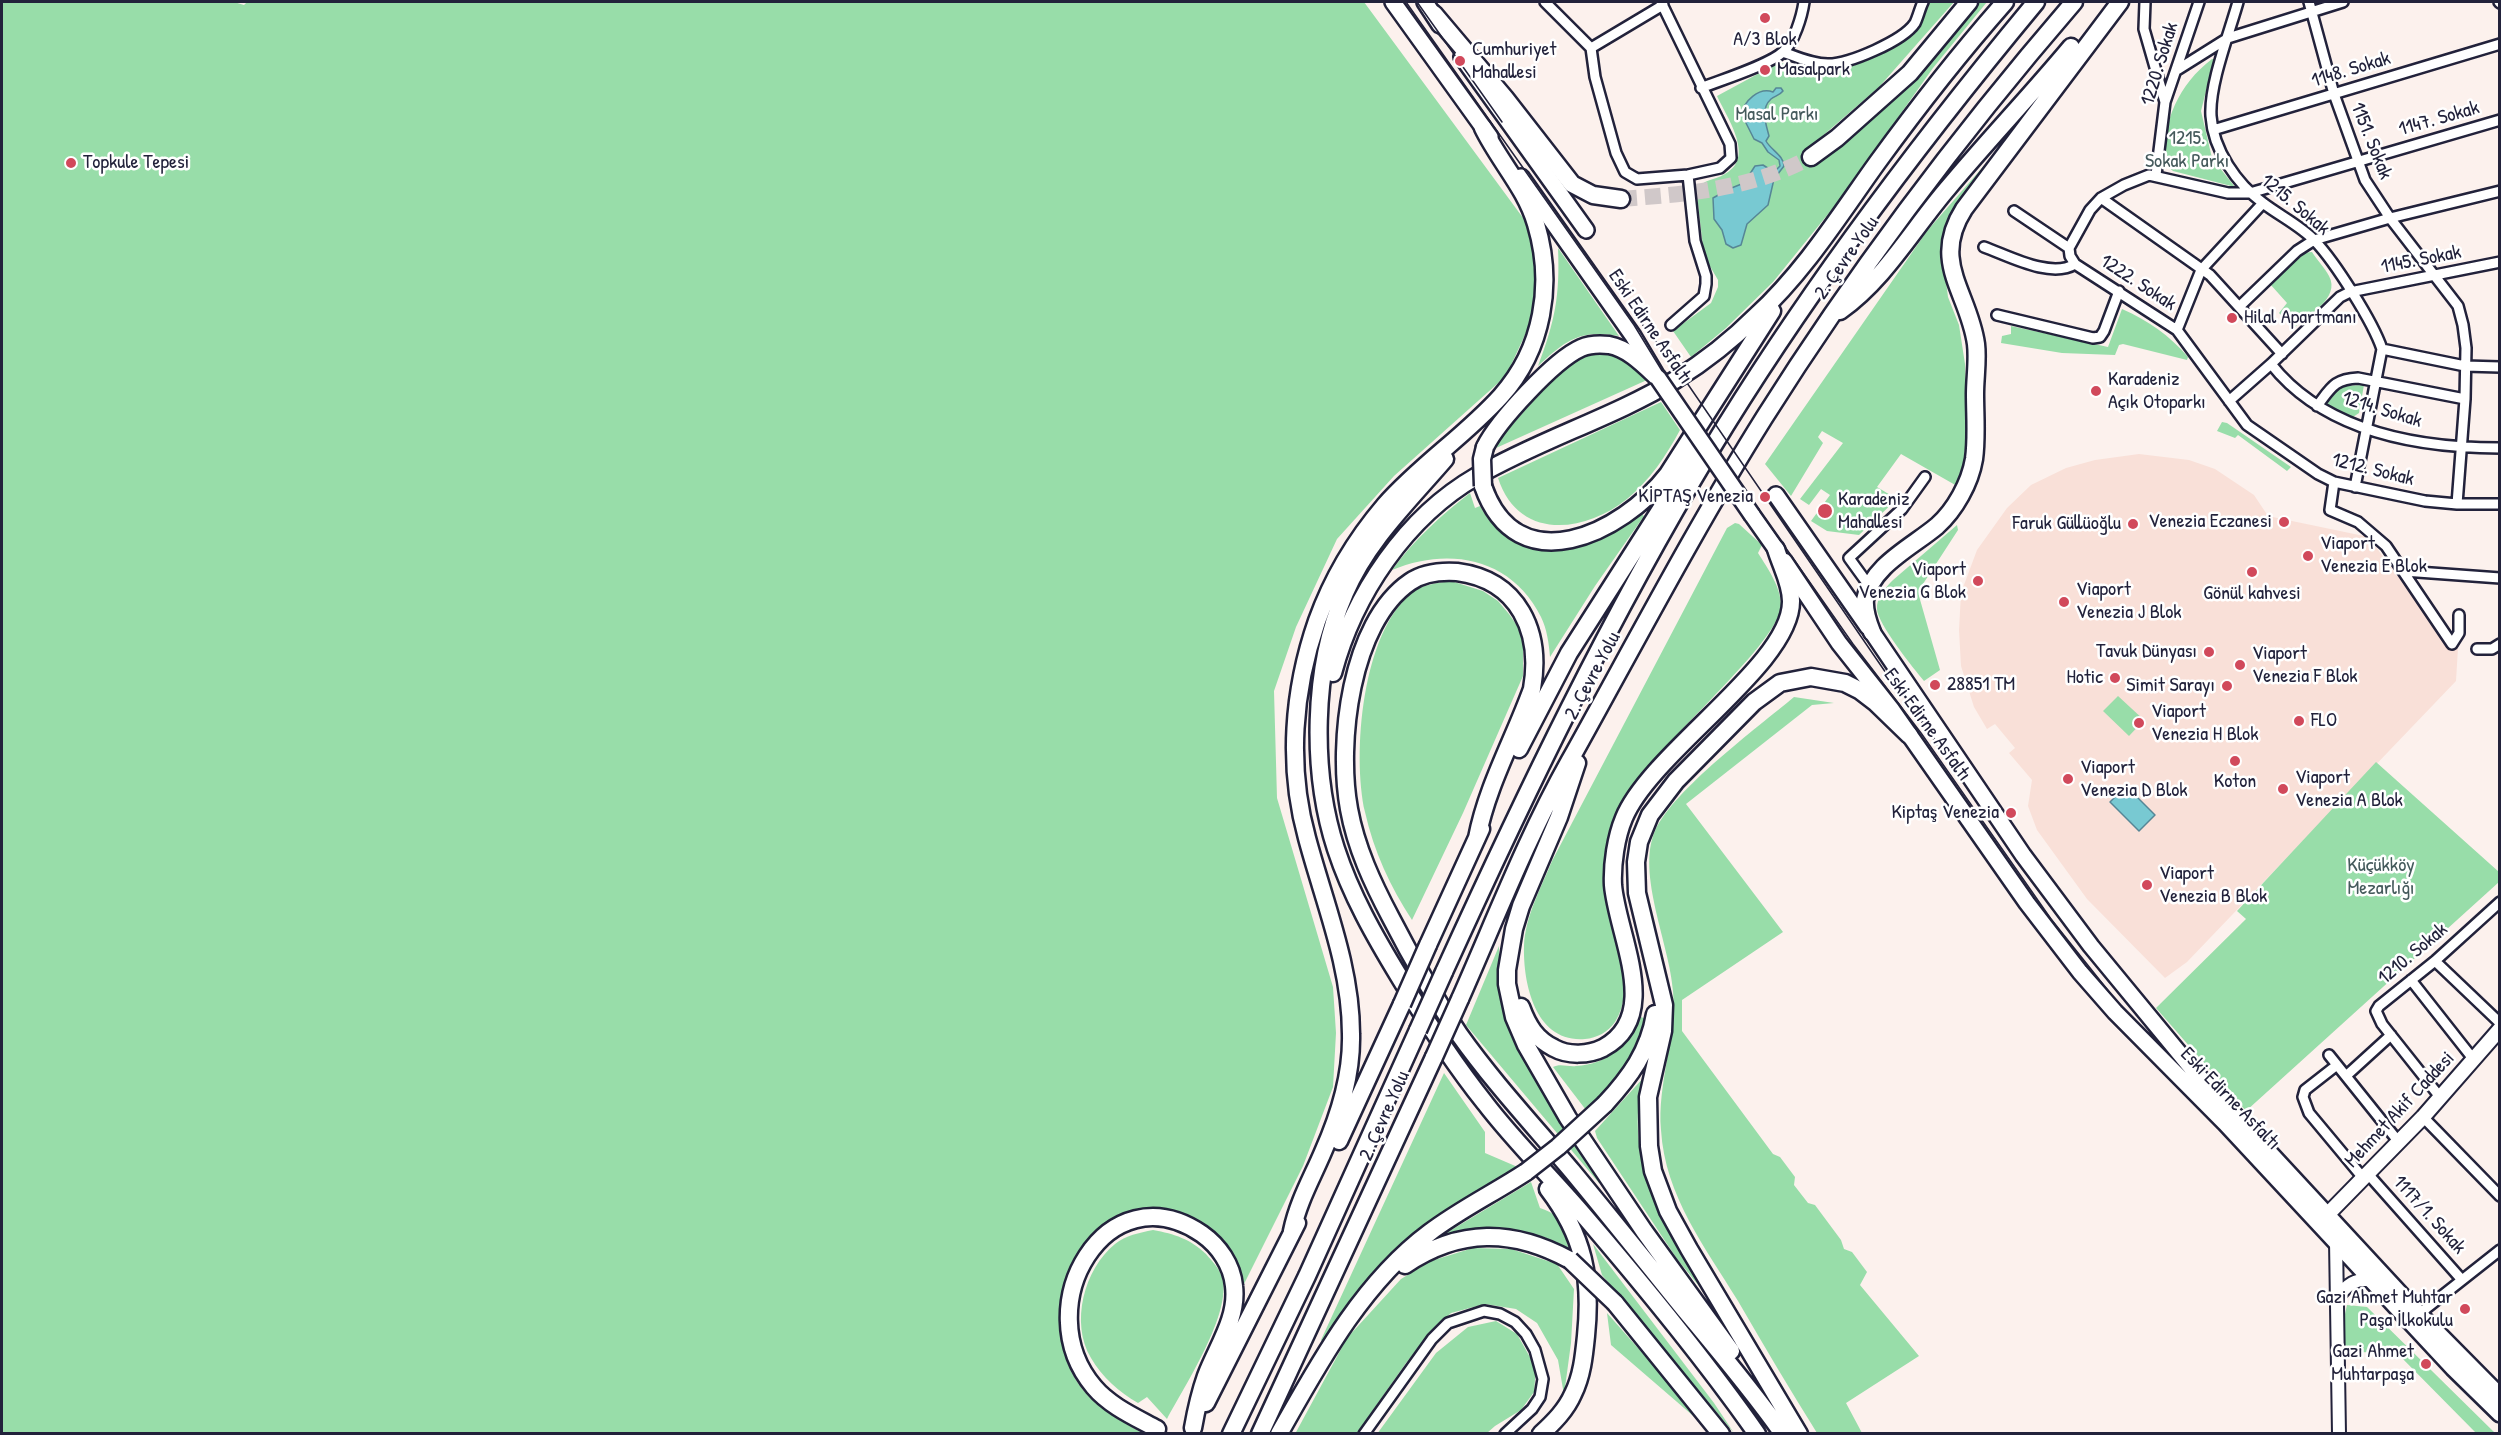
<!DOCTYPE html>
<meta charset="utf-8">
<style>
body{margin:0}
#map{position:relative;width:2501px;height:1435px;overflow:hidden;background:#fcf1ed;font-family:"Patrick Hand",sans-serif}
canvas{display:block}
.frame{position:absolute;inset:0;border:3px solid #22223b;pointer-events:none}
</style>
<div id="map">
<canvas width="2501" height="1435"></canvas>
<div class="frame"></div>
</div>
<script>
const g = document.querySelector('canvas').getContext('2d');
g.lineJoin = 'round';
function fillPath(path, color) {
  g.fillStyle = color;
  g.fill(path, 'evenodd');
}
function stroke(path, color, width, dash) {
  g.strokeStyle = color;
  g.lineWidth = width;
  g.lineCap = dash ? 'butt' : 'round';
  g.setLineDash(dash || []);
  g.stroke(path);
}
function write(font, color, halo, rows, align = 'center') {
  g.font = font + ' "Patrick Hand",sans-serif';
  g.lineWidth = 5;
  g.setLineDash([]);
  g.textBaseline = 'middle';
  g.strokeStyle = halo;
  g.fillStyle = color;
  for (const [text, x, y, turn = 0] of rows) {
    g.save();
    g.translate(x, y);
    g.rotate((+turn || 0) * Math.PI / 180);
    g.textAlign = isNaN(turn) ? turn : align;
    if (halo) g.strokeText(text, 0, 0);
    g.fillText(text, 0, 0);
    g.restore();
  }
}
const built = new Path2D(`
 M2139 454 2189 460 2215 469 2254 495 2268 516 2364 536 2376 547 2397 576H2413L2458 648 2456 681 2187 962 2165 978 2087 899 2037 830 2028 806 2032 780 2009 753 2015 748 1995 724 1987 729 1974 707 1961 666 1959 630 1961 593 1977 550 2007 508 2031 485 2066 468 2095 460Z`);
const green = new Path2D(`
 M2 2H234L244 5 247 2H1364L1529 226 1537 278 1530 324 1506 376 1394 476 1337 539 1296 627 1274 691 1277 798 1333 987 1336 1033 1333 1087 1303 1166 1244 1284C1241 1273 1238 1259 1231 1250 1222 1235 1209 1226 1193 1218 1177 1209 1158 1207 1140 1210 1061 1225 1037 1331 1083 1390 1099 1410 1122 1421 1142 1433L2 1434Z
 M1929 2H1954L1879 87 1804 152 1811 164 1927 63 1978 2H1987L1933 68 1841 198 1773 282 1726 328 1691 357 1673 331 1711 303 1718 287V280L1704 256 1697 195 1699 186C1707 179 1719 179 1728 172 1754 155 1726 116 1717 96L1778 63C1795 63 1810 71 1828 71 1853 71 1902 46 1918 27 1924 20 1927 10 1929 2Z
 M2212 59H2214L2201 111 2212 158 2235 187 2173 171 2163 162C2164 120 2178 85 2212 59Z
 M2008 138 1943 258 1948 297 1959 325 1965 364 1967 432 1962 476 1957 486 1901 454 1877 487 1897 499 1859 535 1827 531 1811 521 1830 495 1821 489 1809 505 1800 499 1843 443 1822 431 1818 437 1823 443 1791 496 1765 464 1927 231Z
 M1558 248 1619 336C1580 329 1566 340 1538 366 1555 321 1560 296 1558 248Z
 M2312 252C2317 260 2325 268 2329 276 2341 298 2307 316 2294 328L2279 313 2287 303 2270 284 2302 253Z
 M2122 309C2149 321 2169 335 2188 357L2187 360 2123 344 2119 345 2115 355 2062 353 2001 343 2002 336 2011 334V326L2108 347Z
 M1594 351C1621 353 1629 362 1647 380L1496 448 1502 436C1527 410 1562 363 1594 351Z
 M2364 385 2359 413 2353 417 2325 407 2340 386Z
 M1661 402 1680 430C1666 456 1650 480 1627 499 1583 534 1518 540 1498 478Z
 M2222 422 2227 423 2291 467 2287 471 2238 435 2235 438 2217 431Z
 M1470 493 1475 508 1480 506C1519 575 1588 550 1641 513L1644 516 1595 586 1550 657C1549 644 1547 629 1541 617 1512 558 1449 546 1392 570 1414 540 1440 516 1470 493Z
 M1735 523 1739 524 1762 545 1758 553C1768 569 1781 587 1781 606 1780 644 1646 754 1622 802 1606 835 1603 871 1609 907 1614 943 1637 988 1615 1022 1608 1032 1597 1038 1585 1039 1536 1043 1523 985 1524 946 1525 917 1541 888 1552 861L1727 528Z
 M1957 525 1958 530 1921 587 1919 596 1940 670 1924 681C1914 669 1877 623 1877 609 1876 598 1886 587 1893 580Z
 M1451 581 1483 591 1498 601 1509 614 1518 627 1523 642V676L1463 813 1412 920C1390 886 1374 852 1365 812 1352 754 1362 632 1412 593 1423 584 1438 583 1451 581Z
 M2118 696 2144 720 2129 736 2103 711Z
 M1794 697 1834 703 1812 705 1686 804 1783 932 1682 1000V1031L1773 1154 1780 1157 1795 1177 1794 1185 1808 1203 1815 1205 1841 1240 1844 1249 1852 1252 1867 1272 1860 1285 1919 1356 1846 1403 1862 1433H1817C1790 1390 1764 1346 1738 1301 1705 1247 1665 1196 1661 1130 1657 1084 1677 1036 1673 991 1670 945 1636 874 1655 831 1673 790 1757 728 1794 697Z
 M2376 762 2499 872V882L2246 1111 2156 1008 2246 919 2237 911Z
 M1499 946V990L1510 1033 1561 1120 1601 1181 1599 1183 1466 1025Z
 M1641 1017 1646 1019C1635 1058 1617 1083 1586 1110L1553 1067C1560 1063 1568 1067 1576 1066 1608 1064 1629 1045 1641 1017Z
 M1444 1073 1485 1132V1153L1520 1168 1365 1284 1322 1341 1321 1340Z
 M1645 1076C1618 1158 1672 1236 1712 1302L1677 1259 1597 1138 1595 1131Z
 M1531 1182 1540 1208C1563 1215 1562 1228 1569 1249L1544 1237 1500 1228 1443 1235Z
 M1153 1230C1175 1234 1190 1239 1206 1254 1212 1261 1219 1268 1222 1277 1233 1312 1184 1387 1167 1419L1147 1397 1138 1403C1119 1392 1102 1377 1091 1358 1070 1323 1084 1269 1115 1244 1126 1235 1139 1233 1153 1230Z
 M1593 1244 1714 1403 1734 1433 1602 1275Z
 M1473 1248 1511 1249 1557 1264 1574 1289 1571 1343 1564 1395 1558 1360 1537 1323 1516 1309 1485 1304 1451 1313 1431 1332 1406 1363 1357 1433 1295 1434 1347 1338 1401 1279 1431 1261Z
 M2347 1305 2367 1307 2495 1433H2476L2395 1351 2345 1353V1314Z
 M1607 1313 1713 1433 1611 1345Z
 M1496 1321 1517 1334 1536 1368 1534 1392 1521 1410 1495 1426 1487 1433 1377 1434 1436 1353 1468 1327Z`);
const water = new Path2D(`
 M1776 88H1781L1783 91C1780 95 1775 96 1771 99 1760 109 1766 124 1769 136L1766 141C1771 150 1784 156 1784 166L1774 179 1768 205 1747 224 1741 245 1733 248 1726 244 1722 230 1714 219 1713 198 1729 189 1744 183 1755 166 1763 165 1774 172 1780 166 1779 160 1768 152 1762 143 1754 139 1742 115C1743 101 1759 87 1773 92Z
 M2126 786 2155 815 2139 831 2110 802Z`);
const motorwayTunnel = new Path2D(`
 M1621 199C1686 194 1753 189 1811 157`);
const minor = new Path2D(`
 M1545 2 1591 48 1595 77 1616 153 1625 172 1637 179 1688 175 1720 168 1731 158 1730 144 1661 2
 M2145 2 2144 29 2165 102
 M2238 2C2229 34 2209 85 2211 116 2213 150 2237 184 2263 203 2280 216 2301 226 2315 241 2335 262 2373 322 2382 349L2465 366 2500 367
 M2309 2 2334 94 2365 180 2390 218 2458 306 2463 325 2466 348 2465 399 2457 504
 M2499 2 2500 3
 M1591 48 1663 5
 M1783 52C1797 57 1812 64 1828 64 1849 64 1903 41 1915 23 1918 17 1920 8 1923 2
 M2177 70 2228 38 2343 2
 M1701 88C1721 80 1769 65 1783 52 1794 43 1802 16 1804 2
 M2213 130 2500 44
 M2156 175 2165 102 2199 2
 M2101 198 2210 275 2282 354
 M2014 211 2069 248 2070 256 2075 264 2177 330 2247 425 2318 474 2334 482 2425 501 2457 504H2500
 M1984 247C2009 256 2051 279 2075 264
 M2069 248 2090 210 2101 198 2124 185 2149 175 2228 193H2250L2500 120
 M2240 306 2297 251 2314 240 2390 218 2500 191
 M1997 315 2093 338 2100 337 2104 331 2119 291
 M1671 325 1704 296 1706 284V276L1695 241 1688 175
 M2177 330 2201 270 2263 203
 M2271 364C2325 432 2418 448 2500 448
 M2229 401 2271 364 2340 297 2350 292 2500 262
 M2317 406C2331 388 2334 379 2358 378L2465 399
 M2334 482 2330 510 2358 522 2386 546 2452 644 2459 633V615
 M2355 487 2382 349
 M2404 571 2500 578
 M1870 587 1849 558 1902 509 1925 477
 M2477 649H2492L2500 644
 M2435 961 2500 1023
 M2411 980 2474 1060
 M2329 1055 2398 1141
 M2337 1065 2305 1090 2303 1097 2309 1113 2364 1179
 M2346 1076 2391 1035
 M2440 1097 2382 1024 2376 1011 2379 1006 2435 961 2500 902
 M2423 1117 2500 1196
 M2368 1174 2462 1280
 M2419 1314 2500 1250
 M1364 1434 1432 1339 1448 1323 1484 1311 1500 1314 1515 1322 1526 1334 1535 1350 1543 1379 1540 1397 1532 1409 1505 1434`);
const tertiary = new Path2D(`
 M2336 1241 2339 1434
 M2336 1299C2347 1285 2355 1277 2374 1281`);
const secondary = new Path2D(`
 M2327 1215 2423 1117 2500 1029`);
const primary = new Path2D(`
 M1784 561 1839 643 1892 710 2027 903 2080 972 2115 1012 2225 1123 2453 1368 2500 1414
 M1872 632 2023 855 2091 946 2194 1071 2419 1314 2500 1396`);
const trunk = new Path2D(`
 M1393 2 1490 137
 M1425 2 1440 25
 M1462 57 1586 230
 M1521 177 1633 336 1655 373
 M1776 495 1868 627
 M1752 515 1776 549`);
const motorway = new Path2D(`
 M1434 14 1505 98 1572 184 1593 195 1621 199
 M1811 157 1837 138 1910 73 1969 2
 M1840 311C1885 279 1912 230 1948 188 1988 140 2031 95 2071 47
 M1485 447C1498 421 1554 360 1581 348 1590 344 1600 344 1609 345 1629 349 1643 364 1658 378
 M1445 459C1409 501 1367 541 1345 593 1312 668 1311 772 1336 849 1351 895 1375 937 1400 978 1426 1021 1453 1063 1485 1103 1514 1141 1549 1175 1580 1211 1641 1282 1703 1357 1757 1434
 M1483 486C1517 584 1622 534 1668 474L1772 311
 M1872 632C1868 622 1864 611 1865 600 1871 566 1912 547 1937 526 1955 510 1970 483 1974 459 1977 438 1975 415 1975 394 1975 378 1978 360 1976 344 1969 293 1930 262 1964 209L2120 2
 M1333 673C1354 594 1406 517 1477 476 1541 439 1612 418 1675 380 1704 362 1732 340 1756 316 1804 272 1839 216 1877 163 1917 108 1960 53 2005 2
 M1519 749 1569 653 1703 443
 M1577 763 1559 817 1521 906 1514 929 1507 970V984L1514 1017 1526 1045 1568 1118 1644 1231 1731 1351
 M1477 838C1487 786 1514 739 1532 689 1542 632 1519 580 1457 572 1441 571 1423 573 1410 582 1350 623 1337 744 1349 809 1356 848 1373 884 1391 918 1411 957 1434 997 1459 1034 1493 1082 1534 1126 1572 1171 1610 1217 1647 1263 1684 1309 1718 1350 1752 1390 1783 1434
 M1428 945 1481 829
 M1444 972C1525 794 1609 619 1710 451 1806 292 1918 144 2036 2
 M1460 999C1495 920 1527 837 1569 762 1633 647 1694 530 1764 418 1856 272 1961 133 2074 2
 M1521 1007C1528 1026 1536 1039 1554 1048 1568 1056 1589 1055 1603 1048 1663 1016 1617 935 1613 885 1612 864 1616 837 1624 818 1651 752 1792 664 1791 601 1791 583 1781 566 1776 549
 M1605 1104C1630 1077 1649 1051 1655 1014
 M1339 1141 1402 1004
 M1292 1231C1298 1202 1312 1178 1323 1152 1340 1114 1352 1075 1351 1034 1351 966 1324 902 1307 838 1287 766 1293 690 1317 621 1332 579 1356 539 1385 505 1420 465 1465 436 1501 396 1543 349 1554 284 1536 224 1526 189 1499 161 1483 128
 M1405 1265C1460 1228 1513 1229 1570 1260
 M1615 1303 1721 1434
 M1206 1403 1297 1223
 M1157 1429C1135 1417 1110 1406 1094 1387 1026 1307 1107 1169 1202 1234 1219 1246 1232 1265 1234 1286 1238 1318 1217 1347 1206 1376 1200 1393 1196 1411 1193 1428
 M1231 1434 1307 1276 1418 1030
 M1260 1434 1434 1057
 M1279 1434C1319 1363 1362 1283 1429 1233 1459 1210 1494 1193 1526 1172
 M1541 1434C1554 1422 1566 1410 1573 1394 1582 1376 1584 1356 1586 1336 1592 1278 1584 1236 1548 1189
 M1799 1434 1689 1249 1668 1211 1653 1171 1649 1146 1648 1097 1663 1031 1664 1005 1637 893 1636 862 1639 842 1650 815 1676 781 1754 702 1780 683 1811 677 1845 683 1859 690 1876 703 1909 735`);
const tram = new Path2D(`
 M1406 2 1634 325 1664 374 1853 644 1921 733 2051 919 2110 993
 M1417 2 1502 122
 M1642 324 1674 364 1886 673`);
const trunkBridge = new Path2D(`
 M1658 378 1752 515`);
const motorwayBridge = new Path2D(`
 M1483 486 1482 459 1485 447
 M1402 1004 1428 945
 M1418 1030 1444 972
 M1434 1057 1460 999
 M1526 1172 1558 1147 1605 1104
 M1570 1260 1615 1303`);
const markers = [
 [1765,18,6,"#d1495b"],
 [1460,61,6,"#d1495b"],
 [1765,70,6,"#d1495b"],
 [71,163,6,"#d1495b"],
 [2232,318,6,"#d1495b"],
 [2096,391,6,"#d1495b"],
 [1765,497,6,"#d1495b"],
 [1825,511,8,"#d1495b"],
 [2284,522,6,"#d1495b"],
 [2133,524,6,"#d1495b"],
 [2308,556,6,"#d1495b"],
 [2252,572,6,"#d1495b"],
 [1978,581,6,"#d1495b"],
 [2064,602,6,"#d1495b"],
 [2209,652,6,"#d1495b"],
 [2240,665,6,"#d1495b"],
 [2115,678,6,"#d1495b"],
 [1935,685,6,"#d1495b"],
 [2227,686,6,"#d1495b"],
 [2299,721,6,"#d1495b"],
 [2139,723,6,"#d1495b"],
 [2235,761,6,"#d1495b"],
 [2068,779,6,"#d1495b"],
 [2283,789,6,"#d1495b"],
 [2011,813,6,"#d1495b"],
 [2147,885,6,"#d1495b"],
 [2465,1309,6,"#d1495b"],
 [2426,1364,6,"#d1495b"]
];
const poiNames = [
 ["A/3 Blok",1765,40,"center"],
 ["Cumhuriyet",1472,50],
 ["Mahallesi",1472,73],
 ["Masalpark",1777,70],
 ["Topkule Tepesi",83,163],
 ["Hilal Apartmanı",2244,318],
 ["Karadeniz",2108,380],
 ["Açık Otoparkı",2108,403],
 ["KİPTAŞ Venezia",1753,497,"right"],
 ["Karadeniz",1838,500],
 ["Mahallesi",1838,523],
 ["Venezia Eczanesi",2272,522,"right"],
 ["Faruk Güllüoğlu",2121,524,"right"],
 ["Viaport",2320,544],
 ["Venezia E Blok",2320,567],
 ["Viaport",1966,570,"right"],
 ["Venezia G Blok",1966,593,"right"],
 ["Viaport",2076,590],
 ["Venezia J Blok",2076,613],
 ["Gönül kahvesi",2252,594,"center"],
 ["Tavuk Dünyası",2197,652,"right"],
 ["Viaport",2252,654],
 ["Venezia F Blok",2252,677],
 ["Hotic",2103,678,"right"],
 ["28851 TM",1947,685],
 ["Simit Sarayı",2215,686,"right"],
 ["Viaport",2151,712],
 ["Venezia H Blok",2151,735],
 ["FLO",2311,721],
 ["Viaport",2080,768],
 ["Venezia D Blok",2080,791],
 ["Viaport",2295,778],
 ["Venezia A Blok",2295,801],
 ["Koton",2235,782,"center"],
 ["Kiptaş Venezia",1999,813,"right"],
 ["Viaport",2159,874],
 ["Venezia B Blok",2159,897],
 ["Gazi Ahmet Muhtar",2453,1298,"right"],
 ["Paşa İlkokulu",2453,1321,"right"],
 ["Gazi Ahmet",2414,1352,"right"],
 ["Muhtarpaşa",2414,1375,"right"]
];
const streetNames = [
 ["1220. Sokak",2160,64,-73],
 ["1148. Sokak",2351,70,-17],
 ["1147. Sokak",2439,119,-16],
 ["1151. Sokak",2371,141,68],
 ["1215. Sokak",2295,205,40],
 ["2. Çevre Yolu",1847,258,-55],
 ["1145. Sokak",2421,260,-11],
 ["1222. Sokak",2138,283,33],
 ["Eski Edirne Asfaltı",1650,327,56],
 ["1214. Sokak",2382,410,17],
 ["1212. Sokak",2373,470,14],
 ["2. Çevre Yolu",1593,676,-62],
 ["Eski Edirne Asfaltı",1927,725,54],
 ["1210. Sokak",2413,954,-40],
 ["Eski Edirne Asfaltı",2230,1099,46],
 ["Mehmet Akif Caddesi",2400,1110,-47],
 ["2. Çevre Yolu",1385,1116,-66],
 ["1117/1. Sokak",2429,1215,48]
];
const parkNames = [
 ["Masal Parkı",1777,115],
 ["1215.",2187,139],
 ["Sokak Parkı",2187,162],
 ["Küçükköy",2381,866],
 ["Mezarlığı",2381,889]
];
fillPath(built, '#f9e0d8');
fillPath(green, '#98dda9');
fillPath(water, '#78c9d2');
stroke(water, '#568696', 1.5);
stroke(motorwayTunnel, '#d0c8c9', 16, [16, 8]);
stroke(minor, '#22223b', 14);
stroke(tertiary, '#22223b', 16);
stroke(secondary, '#22223b', 18);
stroke(primary, '#22223b', 20);
stroke(trunk, '#22223b', 20);
stroke(motorway, '#22223b', 21);
stroke(minor, '#fff', 9);
stroke(tertiary, '#fff', 12);
stroke(secondary, '#fff', 14);
stroke(primary, '#fff', 15);
stroke(trunk, '#fff', 15);
stroke(motorway, '#fff', 16);
stroke(tram, '#22223b', 1.5);
stroke(trunkBridge, '#22223b', 20, []);
stroke(motorwayBridge, '#22223b', 21, []);
stroke(trunkBridge, '#fff', 15);
stroke(motorwayBridge, '#fff', 16);
for (const [x, y, r, color] of markers) {
  const dot = new Path2D();
  dot.arc(x, y, r, 0, 2 * Math.PI);
  g.fillStyle = color;
  g.fill(dot);
  stroke(dot, '#fff', 2);
}
write('20px', '#22223b', '#fff', poiNames, 'left');
write('20px', '#22223b', '#fff', streetNames);
write('20px', '#455a5c', '#fff', parkNames);
</script>
